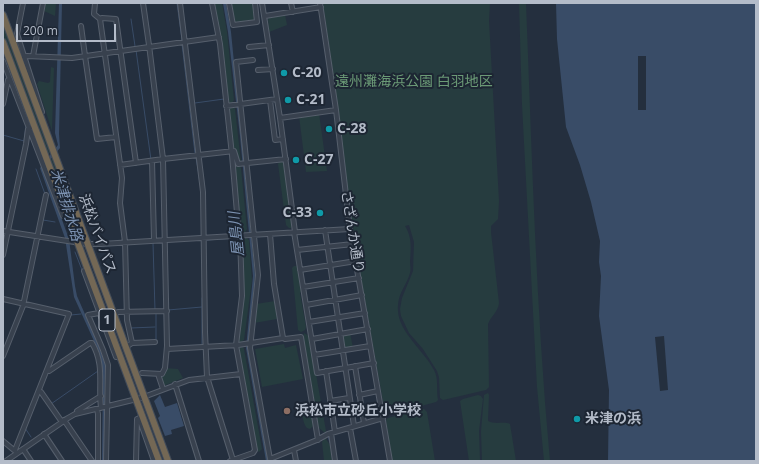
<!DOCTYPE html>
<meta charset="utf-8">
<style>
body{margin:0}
#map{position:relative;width:759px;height:464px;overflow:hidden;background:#242f3e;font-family:"Open Sans",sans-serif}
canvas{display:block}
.frame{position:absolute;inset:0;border:4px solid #b4bcc9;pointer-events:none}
.scale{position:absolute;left:16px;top:24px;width:100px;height:18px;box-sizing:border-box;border:2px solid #b4bcc9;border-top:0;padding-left:5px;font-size:12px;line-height:14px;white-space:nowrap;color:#b4bcc9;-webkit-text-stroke:3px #1d2633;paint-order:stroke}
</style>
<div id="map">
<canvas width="759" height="464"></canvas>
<div class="frame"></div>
<div class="scale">200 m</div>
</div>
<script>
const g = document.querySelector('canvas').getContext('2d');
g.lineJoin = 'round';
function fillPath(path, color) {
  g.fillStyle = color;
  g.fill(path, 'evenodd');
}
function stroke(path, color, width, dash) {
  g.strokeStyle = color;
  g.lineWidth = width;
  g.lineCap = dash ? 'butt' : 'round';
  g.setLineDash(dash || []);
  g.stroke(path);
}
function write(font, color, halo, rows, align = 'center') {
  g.font = font + ' "Open Sans","Noto Sans JP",sans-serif';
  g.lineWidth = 4;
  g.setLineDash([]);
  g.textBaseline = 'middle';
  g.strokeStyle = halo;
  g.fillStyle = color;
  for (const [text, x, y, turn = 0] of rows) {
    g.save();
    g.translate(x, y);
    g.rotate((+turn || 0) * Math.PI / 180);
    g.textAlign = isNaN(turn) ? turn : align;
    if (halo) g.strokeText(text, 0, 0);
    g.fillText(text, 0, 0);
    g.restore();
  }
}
const green = new Path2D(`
 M45 3H56L55 16 44 11Z
 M214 3H222L227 32 234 100 232 103H228L221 40Z
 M230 3H253L254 20 235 22Z
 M323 3H490L489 21 499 201 498 219 491 226V232L499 303C498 312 491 316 488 324L489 387 486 390 443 400 440 398 439 377 437 371 423 349 409 333 401 316 400 309 402 298 413 271 414 242 409 225 405 226C412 237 411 248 410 261 410 265 411 269 410 273 406 287 397 293 398 311 399 332 424 351 434 370 439 379 436 391 438 400L436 402 388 415 385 413 352 228 338 110Z
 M519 3H526C532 156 536 309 550 461H544L537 387 522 105Z
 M285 15 287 25 269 32 268 18Z
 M3 21 51 151 48 155 3 35Z
 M51 67 54 68 52 131 37 84 39 81 48 83 50 82Z
 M231 107H234L235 109 241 162 239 163 233 146 229 108Z
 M319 113 327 171 306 172 299 116Z
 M53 157 61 180 72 219 50 160Z
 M282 161 284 162 292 225 291 228H289L286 225 278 164 279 162Z
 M239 165 241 168 247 229 245 232H242L240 230 235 167Z
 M246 238 249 240 252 280 244 340 240 343 238 342 244 296 242 239Z
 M294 266H297L298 267 302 290 300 293 306 327 305 330 301 332 298 330 292 268Z
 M275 301 277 319 254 323 256 304Z
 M304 333 309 336 310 340 326 431 325 433 319 428 317 422 311 382 303 337Z
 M350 333 353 348 344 349 342 335Z
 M284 344 285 348 296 345 303 379 262 387 255 349Z
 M241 347H243L244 349 262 449 259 452 257 450C250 416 243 382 239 348Z
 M166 368 178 369 183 378 163 386 160 375Z
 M488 393 489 395 488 421C495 425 504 421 510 424L516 461H482L481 431 484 395Z
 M478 395 481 396 483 399 479 431 480 461H469L460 401 463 399Z
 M306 405 308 406 311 409 313 426 310 429 307 428C303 424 301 412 303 406Z
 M422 409H424L427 412 435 461H392L386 420 388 418Z
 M324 439H326L330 445 332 461H324L322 442Z`);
const water = new Path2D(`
 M59 3H62L59 134 60 148 43 168 69 239 75 286 77 296 99 346 105 363 104 461H102L103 376 99 352 74 297 65 238 40 168 58 145 55 133Z
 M223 3H226L231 32 255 275 248 348 268 461H266L246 348 253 276 240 136 228 32Z
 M556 3H756V461H608L609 390 599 316 601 276 599 262 600 241 591 202 580 165 566 127 557 39Z
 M160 395 165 407 177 403 184 426 171 430 172 434 165 436 158 418 160 416 154 401Z`);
const pier = new Path2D(`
 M638 56H646V110H638Z
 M664 336 668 390 660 391 655 337Z`);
const stream = new Path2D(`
 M177 3 182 40
 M131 19 135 46
 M182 44 195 153
 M136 50 151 160
 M195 103 224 99
 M3 135 24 141
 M24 141 26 126
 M196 158 199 175
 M36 169 45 194
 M199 177 200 183
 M43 220 55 222
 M207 240 237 238
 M144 243H153
 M153 243 155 310
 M75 252 82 270
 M202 298V345
 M168 310 202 307
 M156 313V340
 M71 315 81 314
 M131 328 155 327
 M51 404 98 371
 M25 428 31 437
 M328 436 330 443`);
const minor = new Path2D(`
 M23 3 17 34 42 112 39 113
 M95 3 94 14 100 19 122 178 120 203 125 242 127 320 132 343 126 347
 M180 3 203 192 205 332 207 377 233 460
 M212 3 220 44 232 155 239 236
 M229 3 233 25 257 22 255 3
 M262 3 280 118 295 232
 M291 3 293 12
 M320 3 336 110 350 229 390 461
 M265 16 321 7
 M100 19 102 18 116 19 136 163
 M81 26 85 56
 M249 47 269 45
 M33 56 43 3
 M85 56 97 139 116 137
 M24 57 27 56 72 58 219 37
 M253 60 236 62 258 275 250 348 270 459 317 440 328 434 383 418
 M3 61 63 216 67 214
 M258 70 273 69
 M270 100 275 140 283 139
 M3 104 8 80 10 79
 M226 106 277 99
 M280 118 336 110
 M152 161 154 240
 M120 165 163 159 234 151 238 164 286 159
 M325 230 354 426
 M3 231 87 244H101L350 229
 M294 232 317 373 374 363
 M270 234 274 284 283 338 285 339 301 337 318 440
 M297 250 353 244
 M3 255 26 144 28 129 30 128
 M88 270 84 271 116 357 120 356
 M300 270 356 261
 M303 287 359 278
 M3 299 69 314 15 450
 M306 305 362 295
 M99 313 88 315 103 350 108 365 106 461
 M114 314 118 312 167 311
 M309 322 365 313
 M312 339 368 329
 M132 343 155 342
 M167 349 238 345 283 338
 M314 355 370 346
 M3 356 23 306 46 195
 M355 366 364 423
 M47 370 49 371 90 343H92C105 365 98 385 101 408
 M326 371 335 432
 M142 373 162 374 165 368 167 346 163 159 149 45 143 3
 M158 374 163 389
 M175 384 199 461
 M39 391 41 392 62 422
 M359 395 378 391
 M330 401 349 398
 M97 409 98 414V461
 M78 413 77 411 101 396
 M139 418 154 461
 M64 420 92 461
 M350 428 356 461
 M331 433 335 461
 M44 434 62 461
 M3 441 15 451
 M23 449 31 461
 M294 450 296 461
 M6 461 68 418 75 414 141 398 189 380 241 374
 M136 461 137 419 143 417
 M230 461 253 453 255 450 236 345 242 296 240 236`);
const highway = new Path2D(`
 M3 15 168 461
 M3 42 159 461`);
const markers = [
 [284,73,4,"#0f9aa8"],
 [288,100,4,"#0f9aa8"],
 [329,129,4,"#0f9aa8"],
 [296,160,4,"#0f9aa8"],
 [320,213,4,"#0f9aa8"],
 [287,411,4,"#8d6e63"],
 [577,419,4,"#0f9aa8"]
];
const shields = [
 [107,320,16]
];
const shieldNames = [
 ["1",107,320]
];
const poiNames = [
 ["C-20",292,73],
 ["C-21",296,100],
 ["C-28",337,129],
 ["C-27",304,160],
 ["C-33",312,213,"right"],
 ["浜松市立砂丘小学校",295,411],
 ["米津の浜",585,419]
];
const parkNames = [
 ["遠州灘海浜公園 白羽地区",414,82]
];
const streetNames = [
 ["さざんか通り",352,232,81],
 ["浜松バイパス",97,234,70]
];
const waterNames = [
 ["米津排水路",66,205,73],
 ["屋島川",237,234,-96]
];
fillPath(green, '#263c3f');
fillPath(water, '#394c67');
fillPath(pier, '#242f3e');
stroke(stream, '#394c67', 1);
stroke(minor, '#565f6c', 6);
stroke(highway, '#434c59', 8);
stroke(minor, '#38414e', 4);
stroke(highway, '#746855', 6);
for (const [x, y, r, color] of markers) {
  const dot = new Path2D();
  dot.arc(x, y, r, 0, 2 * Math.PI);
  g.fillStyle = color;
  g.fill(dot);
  stroke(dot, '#1d2633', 1.5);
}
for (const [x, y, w] of shields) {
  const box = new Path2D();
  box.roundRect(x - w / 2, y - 11, w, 22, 3);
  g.fillStyle = '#1d2633';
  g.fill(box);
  stroke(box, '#b4bcc9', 1);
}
write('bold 13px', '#b4bcc9', null, shieldNames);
write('bold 14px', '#b4bcc9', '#1d2633', poiNames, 'left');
write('14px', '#6b9a76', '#1d2633', parkNames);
write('14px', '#b4bcc9', '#1d2633', streetNames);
write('italic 15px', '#7c92b1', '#1d2633', waterNames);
</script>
